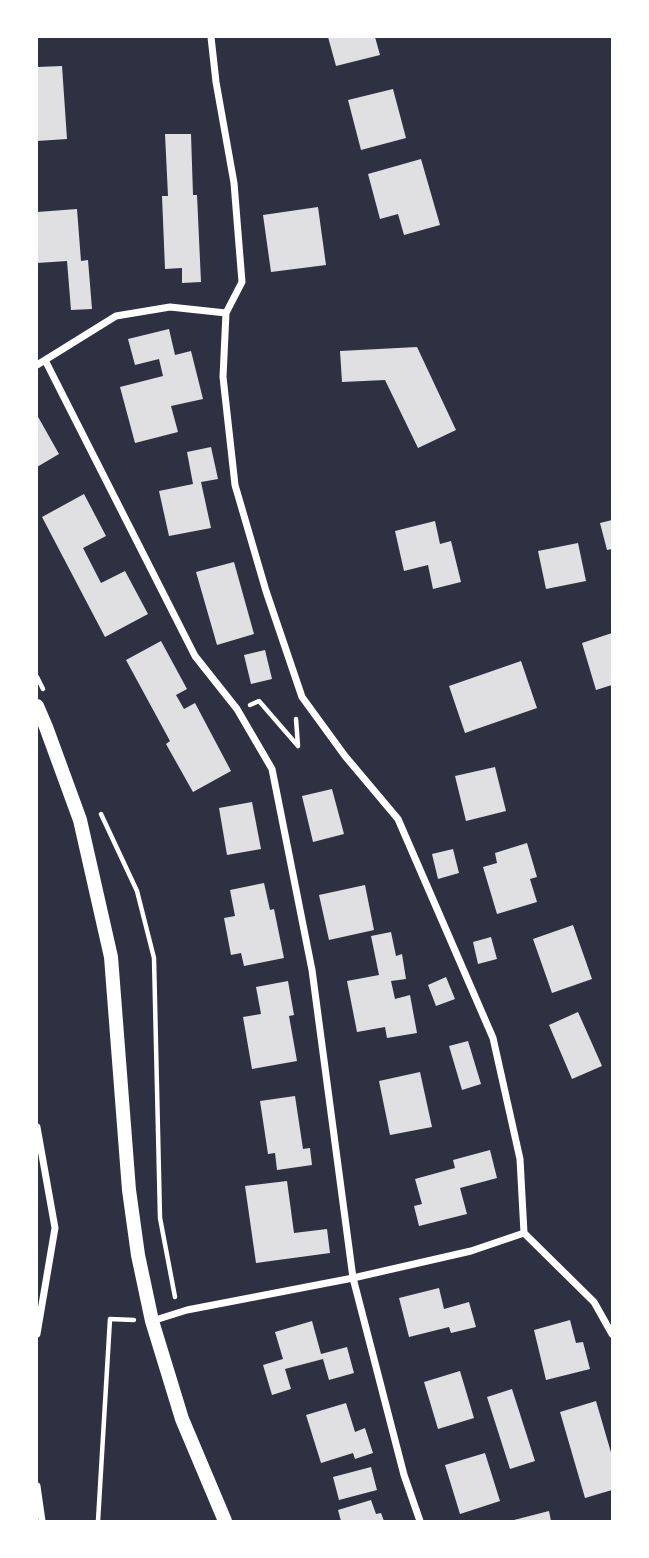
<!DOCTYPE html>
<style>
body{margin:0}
#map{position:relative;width:649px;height:1558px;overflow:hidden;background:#2d3142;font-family:Spectral,serif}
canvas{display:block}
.frame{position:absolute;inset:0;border:38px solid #fff;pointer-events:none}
</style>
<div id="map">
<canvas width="649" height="1558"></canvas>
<div class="frame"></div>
</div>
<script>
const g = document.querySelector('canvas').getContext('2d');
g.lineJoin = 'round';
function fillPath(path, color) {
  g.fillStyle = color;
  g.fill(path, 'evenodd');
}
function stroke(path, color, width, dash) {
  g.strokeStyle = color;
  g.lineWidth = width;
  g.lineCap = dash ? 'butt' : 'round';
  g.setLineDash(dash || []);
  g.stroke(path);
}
const building = new Path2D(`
 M328 37H375L380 55 336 66Z
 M62 66 67 139 37 141V67Z
 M393 89 406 138 361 150 348 100Z
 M165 134H191L193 195H197L201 282 182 283V268L165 269 162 196H168Z
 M421 159 440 225 404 235 398 214 380 219 368 174Z
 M318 207 326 265 271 272 263 215Z
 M77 209 81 261 88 260 92 309 71 310 67 261 37 263V212Z
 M169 329 175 355 191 351 203 399 171 406 178 432 135 443 120 387 163 376 159 359 135 365 128 339Z
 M417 347 456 430 418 448 385 380 342 382 340 351Z
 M37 415 59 454 37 467Z
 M211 447 218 479 201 482 211 528 169 536 159 491 193 484 187 452Z
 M84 494 106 536 83 548 101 583 125 571 148 614 105 637 42 517Z
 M612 520V549L607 550 600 523Z
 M435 521 440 544 451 541 461 582 433 589 428 565 404 571 395 531Z
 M578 543 586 581 546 589 538 551Z
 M234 562 254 634 217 645 196 572Z
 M612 633V685L596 690 582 643Z
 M161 641 187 689 176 695 184 709 195 703 231 771 193 792 166 744 170 741 126 660Z
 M265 650 272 679 251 684 244 655Z
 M521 661 537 708 465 733 449 686Z
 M495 767 506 811 466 821 455 776Z
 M332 789 344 834 313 842 302 796Z
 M252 802 261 849 227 855 219 808Z
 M527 843 537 877 530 879 537 902 497 914 483 867 497 863 495 853Z
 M453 849 459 873 438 879 432 854Z
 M264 883 270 910 274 909 284 958 244 966 241 953 231 955 224 918 235 916 230 890Z
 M365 885 374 930 329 940 319 895Z
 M573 925 592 979 552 993 533 939Z
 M391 932 396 956 402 954 406 979 391 981 395 999 410 995 417 1033 387 1038 385 1027 357 1032 347 981 379 975 371 936Z
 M491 937 497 959 478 964 473 942Z
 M446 977 455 999 436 1006 428 985Z
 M288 981 294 1015 289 1016 297 1061 252 1069 243 1017 261 1014 256 987Z
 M578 1012 602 1066 572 1079 549 1025Z
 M468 1041 481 1084 462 1090 449 1046Z
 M420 1072 432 1127 390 1135 379 1081Z
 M295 1096 303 1149 310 1148 312 1165 277 1170 275 1153 268 1154 260 1101Z
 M490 1150 497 1178 460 1188 467 1214 419 1226 414 1206 422 1204 415 1179 455 1168 453 1160Z
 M287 1181 294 1233 327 1229 330 1253 256 1263 245 1186Z
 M439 1288 444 1309 469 1302 476 1327 451 1333 449 1327 409 1337 399 1298Z
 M570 1320 576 1343 583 1342 590 1369 546 1380 534 1330Z
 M312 1321 321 1354 347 1347 354 1373 329 1380 323 1359 285 1369 291 1389 272 1395 263 1365 283 1359 275 1332Z
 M460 1371 474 1418 438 1429 424 1382Z
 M512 1389 535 1461 510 1469 487 1397Z
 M596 1401 612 1456V1490L585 1498 560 1412Z
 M346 1403 355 1432 365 1428 373 1453 355 1459 353 1453 321 1463 306 1415Z
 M485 1453 500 1501 460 1514 445 1465Z
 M371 1467 377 1490 339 1500 333 1477Z
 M371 1500 376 1514 381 1513 384 1521H341L338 1510Z
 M549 1511 551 1521H514V1520Z`);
const path = new Path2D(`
 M37 677 43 689
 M250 705 259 701 298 746 296 719
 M101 814 137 891 154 958 160 1218 175 1297
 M98 1521 110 1319 134 1320`);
const minor = new Path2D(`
 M211 37 216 82 234 183 242 282 226 313 223 377 235 485 266 591 302 697 345 756 398 819 493 1038 520 1159 524 1233
 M45 360 195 656 237 709 272 769 312 970 353 1278 404 1475 420 1521
 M37 365 116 316 170 307 226 313
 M37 1127 55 1228 37 1334
 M524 1233 594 1302 612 1334
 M152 1321 187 1310 353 1278 471 1251 524 1233
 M37 1486 42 1521`);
const secondary = new Path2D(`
 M37 706 46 727 80 820 111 957 129 1190 138 1255 152 1321 182 1419 225 1521`);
fillPath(building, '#e0e0e3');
stroke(path, '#fff', 4.5);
stroke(minor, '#fff', 7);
stroke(secondary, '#fff', 14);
</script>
